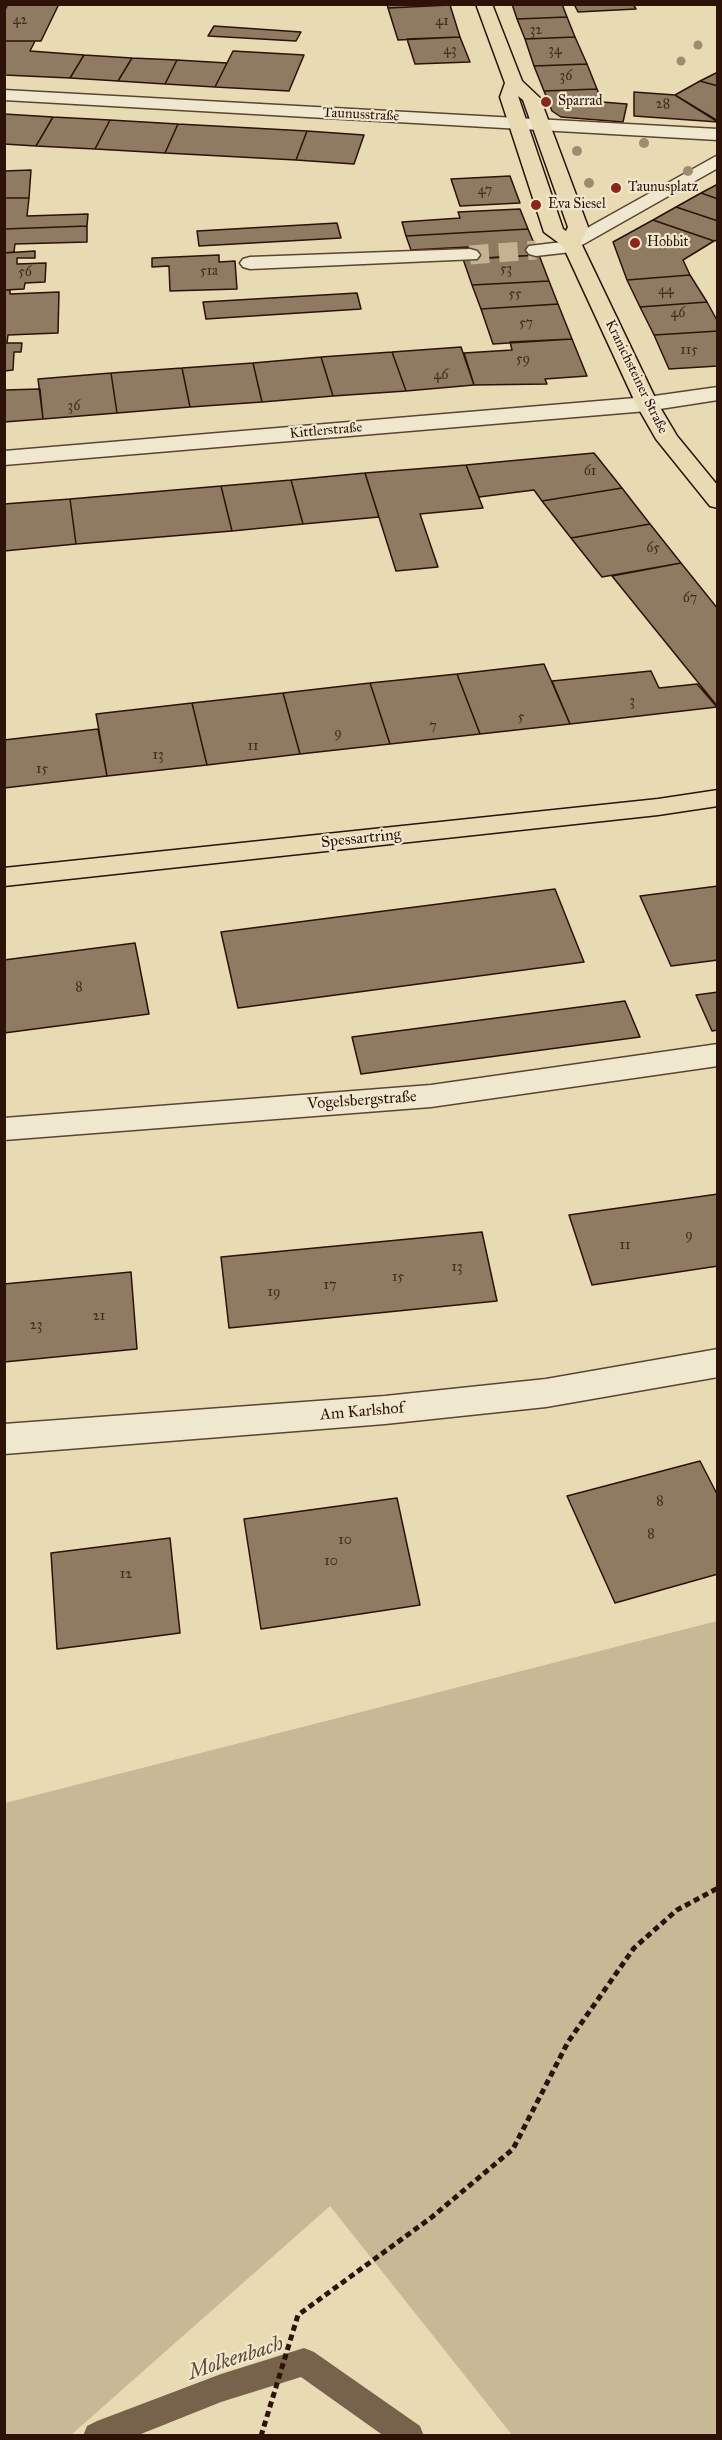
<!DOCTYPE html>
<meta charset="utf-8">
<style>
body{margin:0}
#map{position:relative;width:722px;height:2440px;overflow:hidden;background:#e8dbb3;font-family:"IM FELL Great Primer",serif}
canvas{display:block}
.frame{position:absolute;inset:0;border:6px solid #2d1208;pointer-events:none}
</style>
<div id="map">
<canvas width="722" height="2440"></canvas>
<div class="frame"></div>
</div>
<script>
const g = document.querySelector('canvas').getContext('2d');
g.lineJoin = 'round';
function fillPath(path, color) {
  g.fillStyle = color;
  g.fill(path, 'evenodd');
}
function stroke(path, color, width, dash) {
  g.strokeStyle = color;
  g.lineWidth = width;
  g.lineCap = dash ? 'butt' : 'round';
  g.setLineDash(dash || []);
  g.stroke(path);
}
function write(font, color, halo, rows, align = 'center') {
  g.font = font + ' "IM FELL Great Primer",serif';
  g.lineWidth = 4.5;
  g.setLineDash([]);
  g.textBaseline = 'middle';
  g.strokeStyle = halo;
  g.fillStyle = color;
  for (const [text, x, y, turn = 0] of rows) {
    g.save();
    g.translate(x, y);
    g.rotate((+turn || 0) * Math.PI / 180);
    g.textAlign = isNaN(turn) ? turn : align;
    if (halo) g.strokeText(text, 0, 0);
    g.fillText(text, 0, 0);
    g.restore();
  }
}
const green = new Path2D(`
 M717 1621V2435H512L330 2206 71 2435H5V1803Z`);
const stream = new Path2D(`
 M304 2348 314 2352 420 2426 424 2436H384L301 2377 221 2402 136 2436H83L87 2426 97 2421 221 2374Z`);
const building = new Path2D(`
 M8 4H59L41 41H4V12Z
 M387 4H449L450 5 388 8Z
 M512 4H562L567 17 517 19Z
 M574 4H633L636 9 578 12Z
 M450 5 460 37 398 40 388 8Z
 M567 17 575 37 525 39 517 19Z
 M214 26 301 32 296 41 208 36Z
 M460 37 470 62 415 64 407 39Z
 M575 37 587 64 534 66 525 39Z
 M4 41H35L30 51 84 55 70 78 4 75Z
 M233 51 304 55 289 91 215 87Z
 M84 55 132 58 118 81 70 78Z
 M132 58 177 60 165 84 118 81Z
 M177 60 227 63 215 87 165 84Z
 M587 64 597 89 544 91 534 66Z
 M718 72V86L700 81Z
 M700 81 718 86V121L675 95Z
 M597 89 602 102 627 104 623 122 561 117 552 111 544 91Z
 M634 92 675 95 718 122 634 116Z
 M4 114 53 117 36 146 4 144Z
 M53 117 110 120 95 149 36 146Z
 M110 120 178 124 165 153 95 149Z
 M178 124 307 131 296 160 165 153Z
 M307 131 364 135 354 164 296 160Z
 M31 170 29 198H4V171Z
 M510 176 520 203 460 206 451 179Z
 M718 184V199L701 193Z
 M701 193 718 199V221L676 207Z
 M4 198H29L27 216 88 214 87 226 4 229Z
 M676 207 718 221V240L714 241 653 220Z
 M520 209 528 229 406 236 402 222 460 218 458 212Z
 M653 220 714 241 683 260 690 275 627 280 613 242Z
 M337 223 341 238 199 246 197 231Z
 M87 226V242L15 244 14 252 4 253V229Z
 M528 229 539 255 472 259 468 247 411 250 406 236Z
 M35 251V258H17V264L46 263 45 282 25 283 24 289 4 290V253Z
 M219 255V262L235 261 237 289 170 291 169 266 152 267V258Z
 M539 255 549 281 472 285 463 259Z
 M690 275 707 302 640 307 627 280Z
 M549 281 558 304 481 309 472 285Z
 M4 290H10V294L59 292 58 333 8 335 7 343H4Z
 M357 293 361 309 206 319 203 302Z
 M707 302 718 322V331L654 335 640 307Z
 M558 304 572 339 493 344 481 309Z
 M718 331V366L669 369 654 335Z
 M572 339 587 376 545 379 547 384 474 385 464 353 512 350 510 342Z
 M4 343H22L21 352H14L13 370 4 371Z
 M461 347 474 385 406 391 392 352Z
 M392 352 406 391 333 396 321 357Z
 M321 357 333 396 262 402 253 363Z
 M253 363 262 402 190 407 182 368Z
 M182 368 190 407 117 413 111 373Z
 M111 373 117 413 43 419 38 379Z
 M40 389 43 419 4 422V390Z
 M594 453 622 488 542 501 534 490 479 497 466 465Z
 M466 465 483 508 420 514 438 567 396 571 365 473Z
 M365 473 379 517 303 524 291 480Z
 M291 480 303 524 232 531 221 486Z
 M221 486 232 531 76 544 70 499Z
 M622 488 650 524 571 538 542 501Z
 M70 499 76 544 4 551V504Z
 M650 524 681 563 602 577 571 538Z
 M681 563 718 609V707L612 576Z
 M544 664 570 724 480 734 457 674Z
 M651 671 659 688 697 684 717 707 570 724 552 681Z
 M457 674 480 734 390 744 370 683Z
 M370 683 390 744 300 754 283 693Z
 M283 693 300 754 207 765 192 703Z
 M192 703 207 765 107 776 96 714Z
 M98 729 107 776 4 788V740Z
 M718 886V960L671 966 640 896Z
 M555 889 584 962 238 1008 221 932Z
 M135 943 149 1014 4 1033V960Z
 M718 992V1030L712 1031 696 995Z
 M625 1001 640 1037 361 1074 352 1037Z
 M718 1194V1266L592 1285 569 1215Z
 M482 1232 497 1301 229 1328 221 1257Z
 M131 1272 137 1349 4 1362V1284Z
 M700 1461 718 1496V1574L615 1603 567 1496Z
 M397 1498 420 1605 261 1629 244 1519Z
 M170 1538 180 1633 57 1649 51 1553Z`);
const minorTunnel = new Path2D(`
 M470 255 536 250`);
const path = new Path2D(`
 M261 2436 298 2315 432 2217 513 2149 568 2042 634 1948 677 1910 718 1888`);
const minor = new Path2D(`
 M4 90 718 129V140L4 100Z
 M718 155V168L582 245 580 251 536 256 529 254 526 250 529 246 562 242Z
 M470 249 477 251 480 255 477 259 250 269 243 267 240 263 243 259 250 257Z
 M718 387V400L647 411 4 465V451L647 397Z
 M718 1044V1066L431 1107 4 1140V1118L431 1085Z
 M718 1349V1377L546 1407 385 1424 4 1454V1424L385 1396 546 1379Z`);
const major = new Path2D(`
 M476 4H492L522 81 540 98 588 227 581 243 658 404 677 436 718 486V508L710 506 656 439 636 404 563 246 544 232 500 97 505 83ZM518 96 523 100 568 227 566 231 563 229Z
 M718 790V806L658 815 4 886V868L658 799Z`);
const trees = [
 [698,45,4.5],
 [681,61,4.5],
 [644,143,5],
 [577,151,5],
 [688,171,5],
 [589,183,5],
 [655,188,5]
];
const markers = [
 [546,102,6,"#8f2418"],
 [616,188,6,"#8f2418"],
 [536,205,6,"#8f2418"],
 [635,243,6,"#8f2418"]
];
const numberNames = [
 ["42",20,21],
 ["41",442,22],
 ["32",536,31],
 ["43",450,51],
 ["34",555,51],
 ["36",566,77],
 ["28",663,105],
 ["47",485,191],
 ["53",506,270],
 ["51a",209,272],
 ["56",25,273],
 ["44",666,291],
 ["55",515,295],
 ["46",678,314],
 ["57",526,324],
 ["115",689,351],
 ["59",523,360],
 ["46",441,376],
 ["36",74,407],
 ["61",590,472],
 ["65",653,549],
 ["67",690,599],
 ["3",632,702],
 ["5",521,718],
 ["7",433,727],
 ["9",338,734],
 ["11",253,747],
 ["13",158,756],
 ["15",42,770],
 ["8",79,988],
 ["9",689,1236],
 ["11",625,1246],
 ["13",457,1268],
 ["15",398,1278],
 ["17",330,1286],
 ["19",274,1293],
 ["21",99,1317],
 ["23",36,1326],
 ["8",660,1502],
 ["8",651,1535],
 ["10",345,1541],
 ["10",331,1562],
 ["12",126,1575]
];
const farPoinames = [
 ["Sparrad",558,102],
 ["Taunusplatz",628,188],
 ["Eva Siesel",548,205],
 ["Hobbit",647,243]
];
const farStreetnames = [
 ["Taunusstraße",361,115,3],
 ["Kranichsteiner Straße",636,377,64],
 ["Kittlerstraße",326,431,-5]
];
const streetNames = [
 ["Spessartring",361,839,-6],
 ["Vogelsbergstraße",362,1101,-4],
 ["Am Karlshof",362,1412,-5]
];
const nearWaternames = [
 ["Molkenbach",236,2359,-18]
];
fillPath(green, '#c8b996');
fillPath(stream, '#77624c');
fillPath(building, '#8e7b61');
stroke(building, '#2d1208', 1.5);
stroke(minorTunnel, '#c3b391', 19, [19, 10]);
stroke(minor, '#5c4433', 3);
stroke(major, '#2d1208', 3);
stroke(path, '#2d1208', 5, [6, 4]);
fillPath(minor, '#f0e8ce');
fillPath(major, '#e8dbb3');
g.fillStyle = '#9f8c70';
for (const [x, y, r] of trees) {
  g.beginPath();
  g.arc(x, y, r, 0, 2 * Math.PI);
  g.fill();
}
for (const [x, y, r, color] of markers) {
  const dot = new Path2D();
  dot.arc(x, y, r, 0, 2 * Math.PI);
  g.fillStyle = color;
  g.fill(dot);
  stroke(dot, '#f0e8ce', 2);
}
write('14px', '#452c1e', null, numberNames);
write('14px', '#2d1208', '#f0e8ce', farPoinames, 'left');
write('14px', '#2d1208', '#f0e8ce', farStreetnames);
write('16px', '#2d1208', '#f0e8ce', streetNames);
write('italic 21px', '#5e4735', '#f0e8ce', nearWaternames);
</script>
